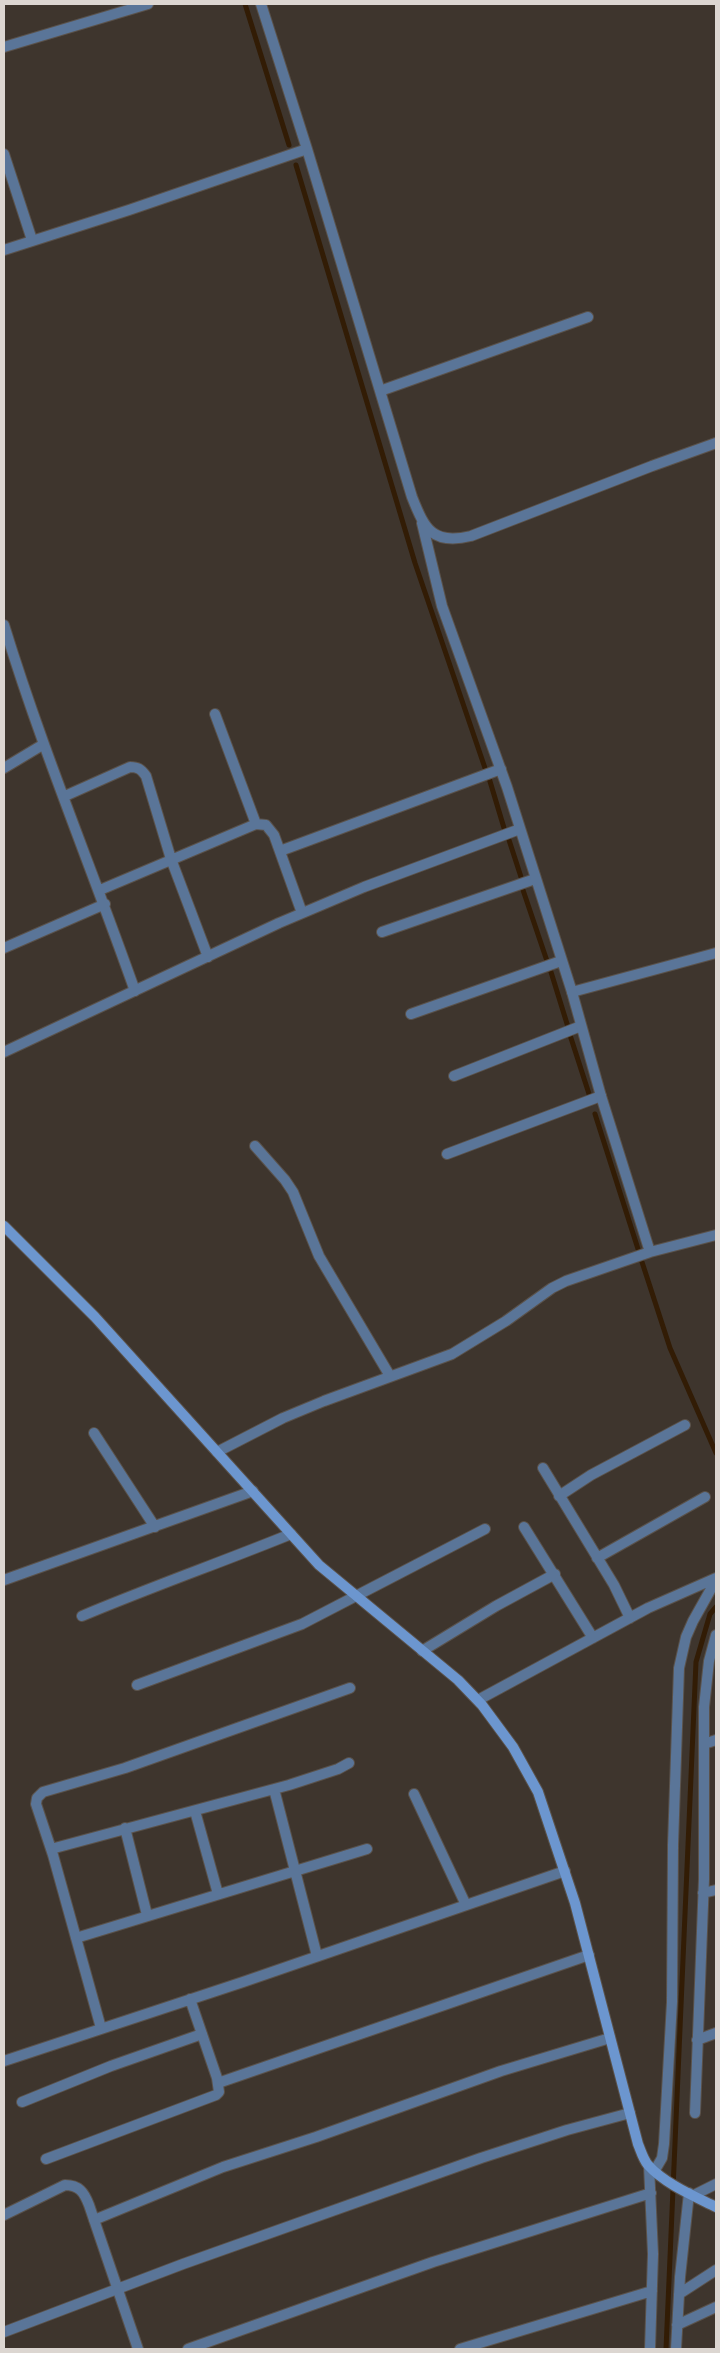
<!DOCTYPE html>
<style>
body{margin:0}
#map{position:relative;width:720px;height:2353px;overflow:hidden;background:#3e352d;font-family:"PT Sans Narrow",sans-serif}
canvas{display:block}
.frame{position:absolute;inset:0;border:5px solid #dcd6d1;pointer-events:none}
</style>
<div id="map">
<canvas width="720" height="2353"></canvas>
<div class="frame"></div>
</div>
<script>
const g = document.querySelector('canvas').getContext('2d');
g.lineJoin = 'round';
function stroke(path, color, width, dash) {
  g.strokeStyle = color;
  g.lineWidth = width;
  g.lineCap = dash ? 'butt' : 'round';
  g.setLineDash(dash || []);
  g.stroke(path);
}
const stream = new Path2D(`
 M245 4 289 145
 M296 165 415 563 486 771
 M489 778 504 828
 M509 840 521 877
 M523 890 547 961
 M551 972 568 1027
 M570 1035 590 1097
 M595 1114 638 1249
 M642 1262 670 1348 716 1453
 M666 2349 696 1662 710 1614 716 1607`);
const lane = new Path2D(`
 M382 932 535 879
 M572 992 716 953
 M411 1014 561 961
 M454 1076 581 1026
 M447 1154 601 1096`);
const street = new Path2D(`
 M261 4 307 149 412 497C425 530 433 545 471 536L652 466 716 443
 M4 47 148 4
 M4 154 32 240
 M4 250 129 210 307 149
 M380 391 588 317
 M422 523 442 606 507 787 572 992 601 1096 650 1252
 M4 625C42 749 92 869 135 991
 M215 714 256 824
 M4 768 44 744
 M65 796 130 767C138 767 141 769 146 776L171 859 208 957
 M280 851 501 769
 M100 890 256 824 266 825 274 835 302 913
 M4 948 105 904
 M4 1052 279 923 364 887 520 829
 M255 1146 285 1180 293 1192 319 1256 390 1376
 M94 1433 155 1527
 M217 1452 283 1418 324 1401 452 1354 506 1321 552 1288 566 1281 650 1252 716 1235
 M543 1468 614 1585 630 1618
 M559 1496 591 1475 685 1425
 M524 1527 593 1638
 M597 1558 705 1497
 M4 1580 253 1491
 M82 1616C151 1587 222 1562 291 1534
 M422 1651 496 1606 555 1574
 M137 1685 302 1624 485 1529
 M478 1700 648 1608 716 1578
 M704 1744 716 1740
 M274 1789 317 1956
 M414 1794 466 1905
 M195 1811 218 1894
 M125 1828 147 1915
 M51 1849 289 1785 338 1769 349 1763
 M703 1893 716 1890
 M76 1938 367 1849
 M101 2028 53 1855 36 1804 37 1798 43 1792 125 1768 350 1688
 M697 2040 716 2033
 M4 2061 243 1982 565 1871
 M218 2083 589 1955
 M22 2102 111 2066 202 2034
 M695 2113 704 1879V1707L709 1661 716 1635
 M46 2159 216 2095 219 2092 217 2078 190 1999
 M649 2166 653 2254 650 2349
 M655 2170 662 2158 664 2144 672 2002 673 1845 679 1668 686 1637 693 1621 716 1580
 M694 2195 716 2184
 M4 2215 65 2185C79 2185 84 2192 89 2205L138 2349
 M94 2220 223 2167 316 2137 501 2071 610 2038
 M679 2294 716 2270
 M677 2325 716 2307
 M4 2332 183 2264 481 2158 567 2130 630 2113
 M188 2349 433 2262 651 2193
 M460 2349 652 2291
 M676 2349 680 2277 689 2193`);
const secondary = new Path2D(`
 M4 1226 95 1317 319 1565 458 1680 482 1705 513 1747 538 1792 575 1903 638 2144C641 2151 643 2159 648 2165 665 2184 694 2196 716 2207`);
stroke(stream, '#321c05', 5);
stroke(lane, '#5a524b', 12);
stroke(street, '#5a524b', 12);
stroke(secondary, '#5a524b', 12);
stroke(lane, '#5a7598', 10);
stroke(street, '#5a7598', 10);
stroke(secondary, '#6c96cf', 10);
</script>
